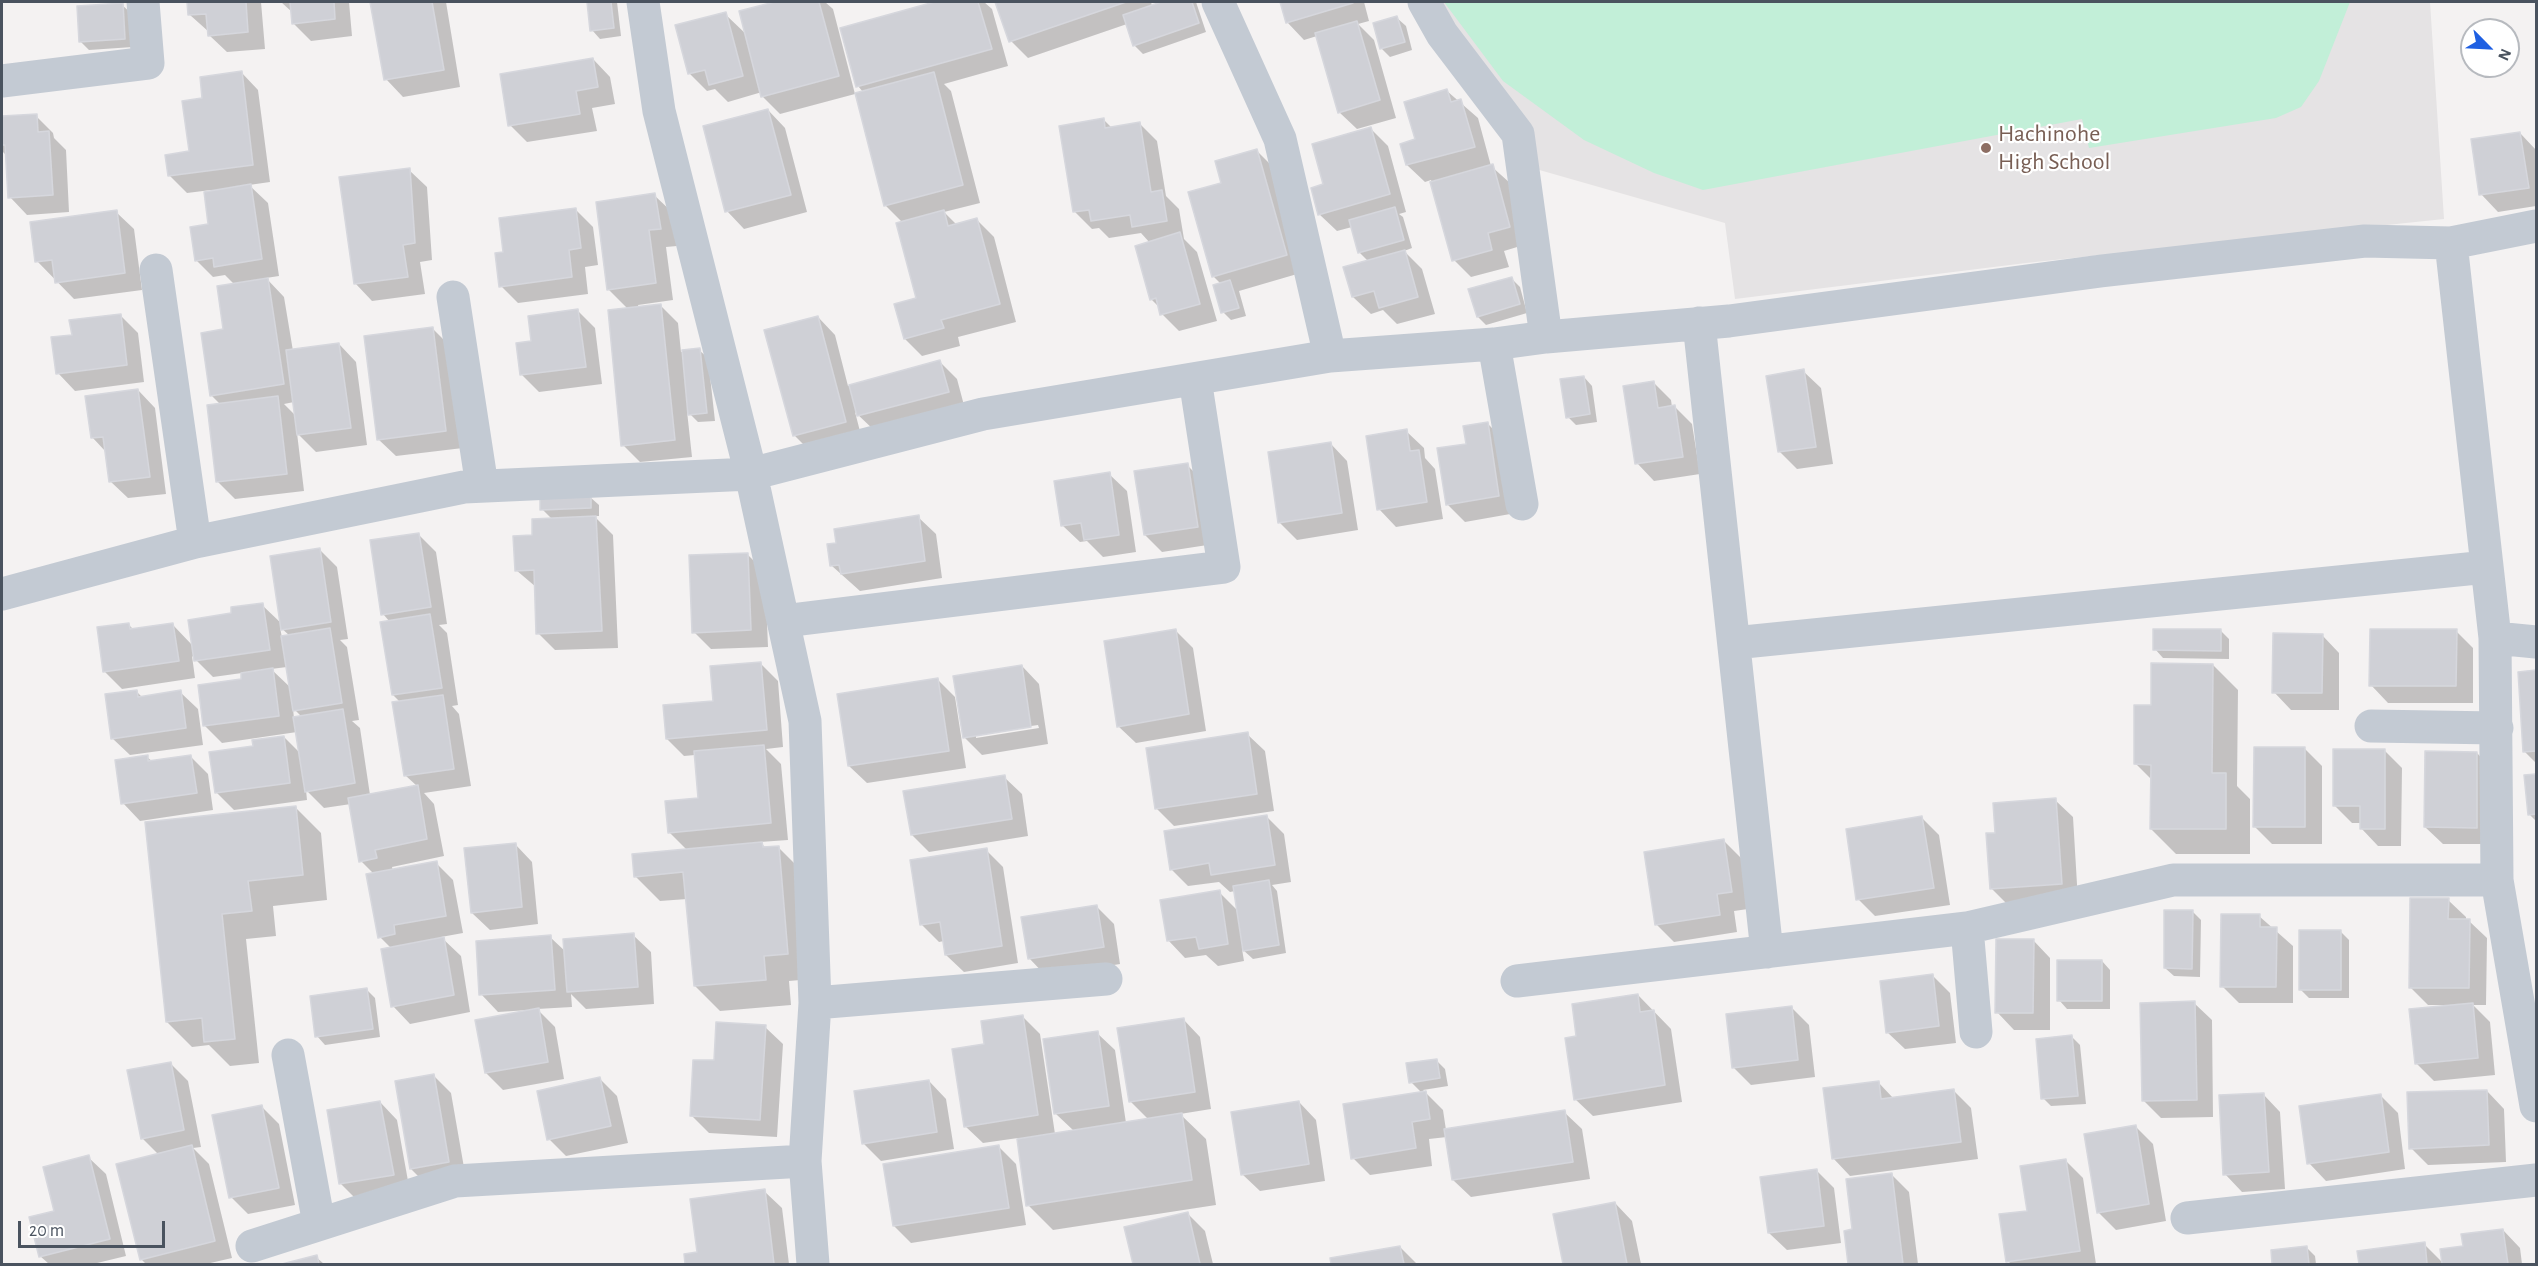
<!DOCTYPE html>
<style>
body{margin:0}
#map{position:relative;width:2538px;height:1266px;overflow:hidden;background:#f4f2f2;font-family:"Alegreya Sans",sans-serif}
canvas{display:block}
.frame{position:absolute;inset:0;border:3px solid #4a535f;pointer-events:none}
.north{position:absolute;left:2460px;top:18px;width:60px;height:60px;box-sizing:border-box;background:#fff;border:2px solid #b7babf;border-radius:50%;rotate:114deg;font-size:16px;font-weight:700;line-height:24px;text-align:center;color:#4a535f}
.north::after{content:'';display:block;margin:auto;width:21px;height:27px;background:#1e5fe2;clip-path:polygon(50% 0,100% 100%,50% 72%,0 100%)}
.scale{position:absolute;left:18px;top:1221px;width:147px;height:27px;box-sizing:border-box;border:3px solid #4a535f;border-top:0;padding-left:8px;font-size:18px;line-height:21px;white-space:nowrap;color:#4a535f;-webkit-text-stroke:4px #fff;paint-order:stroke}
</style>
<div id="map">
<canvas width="2538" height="1266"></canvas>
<div class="frame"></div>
<div class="north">N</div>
<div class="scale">20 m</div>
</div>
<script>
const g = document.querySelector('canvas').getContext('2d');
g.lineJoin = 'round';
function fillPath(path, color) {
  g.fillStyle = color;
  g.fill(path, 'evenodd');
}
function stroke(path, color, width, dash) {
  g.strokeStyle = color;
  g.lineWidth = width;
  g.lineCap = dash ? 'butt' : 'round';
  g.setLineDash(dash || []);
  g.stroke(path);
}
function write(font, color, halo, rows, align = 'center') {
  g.font = font + ' "Alegreya Sans",sans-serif';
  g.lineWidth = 4.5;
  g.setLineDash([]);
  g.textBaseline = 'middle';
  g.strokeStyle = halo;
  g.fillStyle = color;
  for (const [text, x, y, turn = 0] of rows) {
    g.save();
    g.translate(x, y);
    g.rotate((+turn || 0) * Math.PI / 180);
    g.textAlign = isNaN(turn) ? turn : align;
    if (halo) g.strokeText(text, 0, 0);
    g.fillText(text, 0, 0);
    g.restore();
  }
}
const education = new Path2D(`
 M1438 2H2430L2444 219 2026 263 1735 299 1725 223 1536 169Z`);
const green = new Path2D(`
 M1444 2H2350L2319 81 2301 107 2276 118 2089 148 2082 119 1703 190 1654 173 1584 140 1503 81Z`);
const shadow = new Path2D(`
 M189 2H261L265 49 227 52 209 35V32L190 15Z
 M281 2H349L352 36 311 41 293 23 292 12Z
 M372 2H446L460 87 403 97 386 79Z
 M589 2H617L621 36 600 39 592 30Z
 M780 2H825L833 9 855 94 780 114 763 97 762 92 728 102 715 89 707 91 690 74 677 27 725 14 747 35 741 12Z
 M940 2H984L992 9 1008 66 944 84 951 91 980 203 944 212 957 225 977 220 994 237 1016 322 958 337 960 346 922 356 905 339 918 299 903 223 885 205 863 92 858 86 841 29Z
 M997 2H1151L1152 6 1165 2H1196L1206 32 1143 54 1134 45 1127 24 1028 58 1011 41Z
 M1281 2H1364L1369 21 1358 24 1374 40 1396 118 1357 129 1339 112 1317 36 1304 40 1287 22Z
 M122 5 131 13 133 47 89 50 80 41Z
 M1397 18 1406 26 1412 50 1390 57 1381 48Z
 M593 59 610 77 615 104 592 108 597 131 527 142 510 125Z
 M241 72 258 90 270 182 249 185 268 203 279 276 266 278 284 297 293 351 339 344 356 362 367 445 316 452 297 433 304 491 235 499 218 482 221 405 212 396 235 285 225 275 213 277 196 260 210 225 211 190 187 193 169 175 190 152 204 100ZM294 402 296 416 284 404Z
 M1447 91 1478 118 1491 166 1510 183 1527 244 1504 251 1509 267 1471 277 1454 260 1431 180 1425 182 1407 165 1402 145 1417 140Z
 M768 110 785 128 807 212 744 229 727 211Z
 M36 116 53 133 54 138 66 150 69 212 27 215 10 197 7 156 2 151V118Z
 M1103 119 1112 128 1140 124 1157 141 1166 196 1179 209 1184 239 1197 252 1217 321 1179 331 1162 314 1160 308 1151 299 1150 243 1141 233 1109 238 1099 228 1092 229 1075 212Z
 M1371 129 1388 146 1406 212 1399 214 1403 217 1412 248 1404 251 1422 269 1435 314 1397 324 1383 310 1371 314 1353 297 1369 262 1359 252 1352 227 1337 231 1319 214 1325 185Z
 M2520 133 2536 150V206L2498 212 2481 194Z
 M1257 151 1274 168 1304 272 1239 291 1246 316 1231 320 1223 312 1221 284 1213 276 1223 184Z
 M409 170 427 187 432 260 420 262 425 294 372 301 355 283Z
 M654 195 672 212 677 246 666 247 673 300 638 305 639 308 661 306 678 323 681 352 699 350 708 358 715 421 698 422 687 411 692 457 640 462 623 445 628 309 609 290Z
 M575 209 593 227 598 265 585 267 588 294 518 303 501 286 505 253Z
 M116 212 134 229 142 290 74 299 37 261Z
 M1511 278 1520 287 1527 313 1486 325 1478 317Z
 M578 311 595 328 602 384 539 392 522 375 533 342Z
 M120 315 138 333 144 382 75 391 58 373 74 336Z
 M818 317 835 335 848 386 940 362 957 379 965 409 876 432 855 412 862 439 811 452 794 435Z
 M433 329 450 346 463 448 396 456 378 439Z
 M1803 371 1821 388 1833 464 1797 469 1779 451Z
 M1584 377 1592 386 1597 422 1576 425 1568 417Z
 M1654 383 1671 400 1672 407H1675L1692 424 1700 474 1654 481 1637 463Z
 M138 390 155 408 166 494 128 498 110 481 106 452 92 437Z
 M1488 424 1505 441 1516 513 1465 522 1447 504Z
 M1406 431 1424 448 1425 458 1435 469 1443 519 1396 527 1379 509Z
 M1330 443 1347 461 1358 530 1297 540 1280 523Z
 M1187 465 1204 482 1214 544 1162 552 1145 535Z
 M1109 474 1127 491 1136 552 1103 557 1087 541 1080 542 1062 525Z
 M590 497 599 505V516H594L613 535 618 648 555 650 538 633 536 587 516 570 552 519 542 509Z
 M918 517 936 534 942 578 860 591 832 566 837 544Z
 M418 534 436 552 447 624 439 625 447 633 458 705 452 706 459 714 471 786 424 793 434 804 444 856 392 867 393 871 436 863 453 880 463 933 441 937 461 956 470 1012 410 1024 393 1006 392 949 380 937 374 874 361 861 351 804 324 808 306 790 307 800 234 810 216 792 255 747 284 737 301 754 297 732 222 743 205 726 243 680 242 673 213 677 192 656 195 678 122 689 104 671 129 625 134 630 173 625 193 646 233 614 262 605 282 624 319 549 337 567 348 639 340 640 347 647 359 720 352 721 360 728 370 795 417 786 406 776 401 703 393 695 390 622 383 614ZM280 627 290 636 282 638ZM287 667 291 688 271 669ZM293 708 302 717 294 719Z
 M747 554 765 572 768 647 711 649 694 632Z
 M2220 630 2229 639V659L2163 658 2155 649Z
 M1176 631 1193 648 1206 731 1136 743 1118 726Z
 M2456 631 2473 648V703H2388L2371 685Z
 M2322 635 2339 653V710H2291L2274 692Z
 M760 663 778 681 783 747 766 749 781 764 788 840 760 842 766 848 778 847 803 872 812 979 789 981 791 1005 720 1011 695 986 687 899 660 901 635 876 688 851 669 832 699 799 695 755 684 756 667 739Z
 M2213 665 2238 690 2237 786 2250 799V854H2176L2151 829 2152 780 2135 763 2153 707Z
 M1022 666 1039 684 1048 744 982 755 964 737ZM1038 725 1039 728 976 738V734Z
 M2536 672V763L2524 751 2520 673Z
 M937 679 955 697 966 768 867 783 849 766Z
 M137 692 142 697 180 692 198 709 203 745 130 755 112 738Z
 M1247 734 1265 751 1274 811 1174 826 1157 809Z
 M2305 749 2322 766V844H2272L2255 827Z
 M2385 751 2402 768 2401 846H2378L2361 828V823H2352L2334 805Z
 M2477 753 2494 771 2493 844H2443L2425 827Z
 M147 757 153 762 191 757 208 774 213 810 140 821 123 803Z
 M2536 775V821L2529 814 2526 776Z
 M1004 777 1022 794 1028 836 929 852 912 835Z
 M2055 800 2073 817 2078 901 2008 905 1991 888 1996 834Z
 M296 808 321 833 327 900 273 906 276 936 246 939 259 1063 230 1066 209 1045 192 1047 167 1022 147 824Z
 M1267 817 1284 834 1291 882 1272 885 1277 891 1286 953 1253 959 1242 949 1244 961 1218 966 1206 955 1185 958 1168 940 1219 892 1238 911 1235 891 1230 892 1219 882 1188 886 1171 869Z
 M1922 818 1939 835 1950 905 1875 916 1858 899Z
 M1723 840 1741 858 1748 909 1734 911 1737 932 1674 942 1656 924Z
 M515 844 532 862 538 924 490 930 472 913Z
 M986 850 1003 867 1018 963 964 972 946 955 944 941 939 942 921 924Z
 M2448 900 2466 917V921H2469L2487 938 2486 1005H2473L2490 1022 2495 1075 2434 1081 2417 1064 2447 1005H2428L2410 987Z
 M1097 907 1114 924 1120 964 1046 976 1029 958Z
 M2193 912 2201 920 2200 977 2174 976 2165 968Z
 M2259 916 2293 946V1003H2239L2222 986Z
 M2341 932 2349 940V998H2309L2300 989Z
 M633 935 651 952 654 1004 586 1009 571 994 572 1007 537 1009 555 1027 564 1079 503 1090 486 1073 529 1010 498 1012 481 994 550 937 566 952Z
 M2033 940 2050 958V1030H2014L1997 1012Z
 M2102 961 2110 970V1009H2067L2059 1000Z
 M1933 976 1950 993 1956 1043 1905 1049 1887 1032Z
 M367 990 375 998 380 1037 325 1045 317 1036Z
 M1638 995 1671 1029 1682 1102 1593 1116 1575 1099 1578 1037Z
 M2194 1003 2212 1020 2213 1117 2161 1118 2143 1100Z
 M1792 1008 1809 1025 1815 1077 1751 1085 1734 1068Z
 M1022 1016 1040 1034 1055 1134 1074 1131 1056 1114 1097 1033 1115 1050 1126 1123 1148 1119 1130 1101 1183 1019 1200 1037 1211 1109 1180 1114 1206 1139 1216 1205 1053 1230 1028 1205 1018 1138 983 1143 965 1126 986 1045Z
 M765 1027 783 1044 777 1137 709 1133 692 1116 715 1062Z
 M2072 1037 2080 1045 2086 1104 2051 1106 2043 1098Z
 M1436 1060 1445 1069 1448 1086 1423 1090 1443 1110 1446 1130 1564 1112 1582 1129 1590 1179 1471 1197 1453 1180 1447 1137 1429 1139 1432 1166 1370 1175 1353 1158 1422 1093 1411 1082Z
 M170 1063 188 1081 201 1147 193 1148 209 1164 232 1258 206 1264H146L141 1259 159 1155 142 1138Z
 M434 1076 451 1093 466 1179 428 1186 411 1169Z
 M600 1079 617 1096 628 1143 566 1156 549 1139Z
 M929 1081 946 1099 954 1149 881 1161 863 1143Z
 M1878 1082 1894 1099 1954 1091 1971 1108 1978 1159 1850 1176 1833 1158Z
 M2487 1091 2504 1109 2506 1162 2428 1165 2411 1148Z
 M2263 1094 2280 1112 2285 1189 2242 1192 2225 1174Z
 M2381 1096 2398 1113 2405 1169 2326 1181 2309 1163Z
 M380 1102 397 1120 410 1192 358 1201 341 1184 328 1111Z
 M1299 1102 1316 1120 1325 1181 1260 1191 1242 1174Z
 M261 1106 279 1124 295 1205 248 1214 231 1197Z
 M2136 1127 2153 1144 2166 1221 2116 1230 2098 1212Z
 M999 1147 1016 1164 1026 1225 911 1243 894 1226Z
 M88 1157 106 1174 126 1256 93 1264H49L40 1256 56 1212Z
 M2066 1161 2083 1178 2096 1264H2011L2008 1261 2029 1212Z
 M1817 1171 1834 1188 1841 1243 1787 1250 1769 1233Z
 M1891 1174 1909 1192 1918 1264H1849L1845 1232 1854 1230Z
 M764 1191 782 1208 789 1264H686L685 1256 699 1253Z
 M1615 1203 1632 1221 1641 1264H1565L1555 1215Z
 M1188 1214 1205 1231 1213 1264H1135L1126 1228Z
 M2503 1230 2520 1248 2522 1264H2360L2359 1252 2424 1244 2443 1263 2464 1247Z
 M1400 1247 1417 1264H1333L1332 1259Z
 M2307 1248 2315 1256 2316 1264H2274L2272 1251Z
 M316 1257 324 1264H288Z`);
const building = new Path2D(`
 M187 2H246L248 32 208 36 206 14 188 15Z
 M290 2H334L335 19 292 24Z
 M370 2H432L444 70 384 80Z
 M587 2H611L614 28 590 31Z
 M774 2H819L839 76 761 97 739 11Z
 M934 2H978L992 49 856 87 840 28Z
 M995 2H1126L1009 42Z
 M1161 2H1192L1199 23 1133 46 1123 15Z
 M1280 2H1352L1353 3 1286 23Z
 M123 3 125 39 79 42 77 6Z
 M726 12 743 76 709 85 705 70 688 74 675 25Z
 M1397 16 1405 42 1380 49 1373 23Z
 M1357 21 1380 100 1338 113 1315 33Z
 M593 58 598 87 576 91 580 114 508 126 500 74Z
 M242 71 253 165 168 176 165 155 189 151 182 101 202 98 200 77Z
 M934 72 963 185 884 206 855 93Z
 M1447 89 1451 102 1461 99 1475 147 1406 165 1400 144 1415 139 1404 102Z
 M768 109 791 195 725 212 703 126Z
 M37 114 38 132 49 131 53 195 8 198 5 145H2V116Z
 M1104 118 1105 128 1140 122 1151 192 1162 190 1167 221 1132 227 1130 215 1091 221 1089 210 1073 212 1059 126Z
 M1371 127 1390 194 1318 215 1311 188 1323 184 1312 144Z
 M2520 132 2529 188 2479 195 2471 139Z
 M1257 149 1287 255 1212 277 1188 192 1221 183 1215 161Z
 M1493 164 1510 227 1488 233 1492 250 1452 261 1430 182Z
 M410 168 415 243 403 245 408 277 354 284 339 177Z
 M251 184 262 259 214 267 213 258 195 261 190 227 208 224 204 192Z
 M655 193 661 229 649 230 656 283 607 290 596 202Z
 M1395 207 1404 240 1358 253 1349 220Z
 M576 208 581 248 569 250 572 277 499 287 495 253 503 252 499 218Z
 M117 210 125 273 55 283 52 260 35 262 30 222Z
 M944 210 948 226 977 218 1000 304 941 320 944 328 904 339 894 304 916 298 896 223Z
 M1180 232 1200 304 1160 315 1156 298 1150 300 1135 246Z
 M1405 250 1418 297 1379 308 1374 291 1352 297 1343 267Z
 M1512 277 1520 304 1477 317 1468 289Z
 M268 278 284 384 210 396 201 333 223 329 217 286Z
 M1230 280 1239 308 1221 313 1213 285Z
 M661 304 675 440 621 446 608 310Z
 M578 309 586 367 520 375 516 343 531 341 528 316Z
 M121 314 127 365 56 374 51 337 72 335 69 320Z
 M818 316 846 422 793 436 764 330Z
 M433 327 446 431 377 440 364 336Z
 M339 343 351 428 297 435 286 350Z
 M700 348 707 413 688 415 682 350Z
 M940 360 949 392 857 416 849 385Z
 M1804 369 1816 447 1778 452 1766 376Z
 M1584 376 1590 414 1566 418 1560 379Z
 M1654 381 1658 408 1675 405 1683 457 1635 464 1623 386Z
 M138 389 150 477 109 482 103 437 91 438 85 396Z
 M278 396 287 474 216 482 207 405Z
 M1488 422 1499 496 1446 505 1437 448 1466 444 1463 426Z
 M1407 429 1410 451 1419 450 1427 502 1377 510 1366 436Z
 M1331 442 1342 513 1278 523 1268 452Z
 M1188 463 1198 527 1144 535 1134 471Z
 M1110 472 1119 535 1084 540 1081 523 1061 526 1054 481Z
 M591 495V508L540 510V497Z
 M919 515 925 561 841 574 839 565 830 566 827 544 836 543 834 529Z
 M596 516 602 631 536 634 534 570 515 571 513 536 532 535V519Z
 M419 533 431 607 381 615 370 540Z
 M320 548 331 622 281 630 270 556Z
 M748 553 751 630 692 633 689 555Z
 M263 603 270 650 194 661 188 620 231 613V607Z
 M430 614 442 688 392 695 380 622Z
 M129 623 130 629 173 623 179 661 103 672 97 627Z
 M330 628 342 703 293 711 281 636Z
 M1176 629 1189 714 1117 727 1104 641Z
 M2153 629H2221V651L2153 650Z
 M2370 629H2457L2456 686H2369Z
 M2273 633 2323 634 2322 693H2272Z
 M761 662 767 730 666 739 663 705 713 701 710 666Z
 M2151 663 2213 664 2212 773H2226V829H2150L2151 765 2134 764V705H2151Z
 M1022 665 1031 727 963 738 953 676Z
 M273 668 279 716 203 726 198 685 241 679V673Z
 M2536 670V751L2523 752 2518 672Z
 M938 678 949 751 848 766 837 694Z
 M137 690 138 697 181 690 186 728 111 739 105 694Z
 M443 695 454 769 404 776 392 702Z
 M343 709 355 783 305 792 293 717Z
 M1248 732 1257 794 1155 809 1146 748Z
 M284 736 290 783 215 793 209 752 253 746 252 740Z
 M764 745 771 823 668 833 665 801 698 798 694 751Z
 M2254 747H2305V827H2253Z
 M2333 749H2385V829H2360V806H2333Z
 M2425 751 2477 752V828L2424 827Z
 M148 755V761L191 755 197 793 121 804 115 760Z
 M2536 774V814L2528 815 2524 775Z
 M1005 775 1012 819 911 835 903 791Z
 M418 785 427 839 375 850 377 858 359 862 348 798Z
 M2056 798 2062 884 1990 889 1986 833H1995L1993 803Z
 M296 806 303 875 248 881 252 911 222 914 235 1039 204 1042 202 1018 166 1022 145 822Z
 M1267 815 1275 865 1211 875 1209 863 1170 870 1164 831Z
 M1922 816 1934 888 1856 900 1846 829Z
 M1724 839 1732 892 1717 894 1720 915 1655 925 1644 852Z
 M762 842 763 847 779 846 788 954 764 956 766 980 694 986 683 872 634 877 632 854Z
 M516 843 522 907 471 913 464 848Z
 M987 848 1002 946 945 955 940 922 920 925 910 860Z
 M437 861 446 916 394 925 395 934 378 938 366 874Z
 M1269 880 1279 945 1243 951 1233 886Z
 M1220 890 1228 944 1199 949 1196 937 1167 941 1160 900Z
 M2410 898H2449L2448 919H2470L2469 988H2409Z
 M1097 905 1104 947 1028 959 1021 917Z
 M2164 910H2193L2192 969 2164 968Z
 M2221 914H2260V927H2277L2276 987H2220Z
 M2299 930H2341V990H2299Z
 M634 933 638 987 567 992 563 939Z
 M551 935 555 990 479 995 476 941Z
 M444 937 454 995 391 1007 381 949Z
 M1996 939H2034L2033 1013H1995Z
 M2057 960H2102V1001H2057Z
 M1933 974 1939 1026 1886 1033 1880 981Z
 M367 988 373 1029 315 1037 310 996Z
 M1638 994 1640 1012 1654 1010 1665 1085 1574 1100 1565 1038 1576 1036 1572 1004Z
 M2195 1001 2197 1100 2142 1101 2140 1003Z
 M2473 1003 2478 1058 2415 1064 2409 1009Z
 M1792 1006 1798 1060 1732 1068 1726 1014Z
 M539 1008 548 1062 485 1073 475 1020Z
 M1023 1015 1038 1115 964 1127 952 1049 984 1044 981 1021Z
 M1184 1018 1195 1092 1129 1102 1117 1028Z
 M716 1022 766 1025 760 1120 690 1116 693 1060H714Z
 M1098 1031 1109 1106 1054 1114 1043 1039Z
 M2072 1035 2078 1096 2041 1099 2036 1039Z
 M1437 1059 1440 1078 1409 1083 1406 1063Z
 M171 1062 184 1130 141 1139 127 1070Z
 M434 1074 449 1162 410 1169 395 1081Z
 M600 1077 611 1126 547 1140 537 1091Z
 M929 1080 937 1132 862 1144 854 1091Z
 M1879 1081 1881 1099 1954 1089 1961 1142 1832 1159 1823 1088Z
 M2487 1090 2489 1145 2409 1149 2407 1092Z
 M1426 1091 1430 1119 1412 1122 1416 1148 1351 1159 1343 1104Z
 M2264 1093 2269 1172 2223 1175 2219 1095Z
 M2381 1094 2389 1152 2307 1164 2299 1106Z
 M380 1101 394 1175 339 1184 327 1110Z
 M1299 1101 1309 1164 1241 1175 1231 1112Z
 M262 1105 279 1188 229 1198 212 1115Z
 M1565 1110 1573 1162 1452 1180 1444 1129Z
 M1182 1113 1192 1180 1026 1206 1017 1139Z
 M2136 1125 2149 1204 2097 1213 2084 1134Z
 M192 1145 215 1241 140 1260 116 1164Z
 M999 1145 1009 1208 893 1226 883 1164Z
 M89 1155 110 1239 39 1257 29 1217 54 1211 43 1167Z
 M2066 1159 2080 1251 2006 1262 1999 1214 2027 1211 2020 1166Z
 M1817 1169 1824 1226 1768 1233 1760 1177Z
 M1892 1173 1903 1264H1848L1844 1231 1852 1229 1846 1179Z
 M765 1189 774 1264H685L684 1254 697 1252 690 1199Z
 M1615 1202 1627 1264H1563L1553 1214Z
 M1188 1212 1200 1264H1133L1124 1227Z
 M2503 1229 2508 1264H2442L2440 1249 2463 1246 2461 1234Z
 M2425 1242 2427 1264H2359L2357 1251Z
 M1400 1246 1404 1264H1331L1330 1258Z
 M2307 1246 2309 1264H2272L2271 1250Z
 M317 1255 319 1264H282Z`);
const minor = new Path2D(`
 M643 2 659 111 751 474 805 721 815 1003 805 1161 813 1264
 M1218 2 1280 139 1330 356
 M1424 2 1442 34 1518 134 1546 337
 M2 81 148 63 143 2
 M2451 243 2495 638 2497 880 2536 1106
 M156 270 195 542
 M453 297 482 486
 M1699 323 1767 952
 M1494 344 1522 504
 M2 594 195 542 464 487 751 474 983 414 1330 356 1494 344 1546 337 1729 321 2101 271 2365 241 2451 243 2536 226
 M784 621 1224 567 1195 379
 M2495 638 2536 642
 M1734 643 2487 567
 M2371 726 2497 728
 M1517 981 1967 928
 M815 1003 1106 979
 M1976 1032 1967 928 2173 880H2497
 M288 1055 319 1224
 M2187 1218 2536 1180
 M252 1246 455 1181 805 1161`);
const markers = [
 [1986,148,6,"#8d6e63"]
];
const educationNames = [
 ["Hachinohe",1998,134],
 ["High School",1998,162]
];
fillPath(education, '#e5e3e4');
fillPath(green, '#c2efd8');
fillPath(shadow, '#0003');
fillPath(building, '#cfd0d6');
stroke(building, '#d6d7dd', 1.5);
stroke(minor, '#c3cad3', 33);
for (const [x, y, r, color] of markers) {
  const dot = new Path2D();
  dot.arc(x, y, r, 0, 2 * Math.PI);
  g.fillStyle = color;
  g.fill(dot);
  stroke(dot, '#fff', 2);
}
write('24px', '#785e54', '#fff', educationNames, 'left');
</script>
